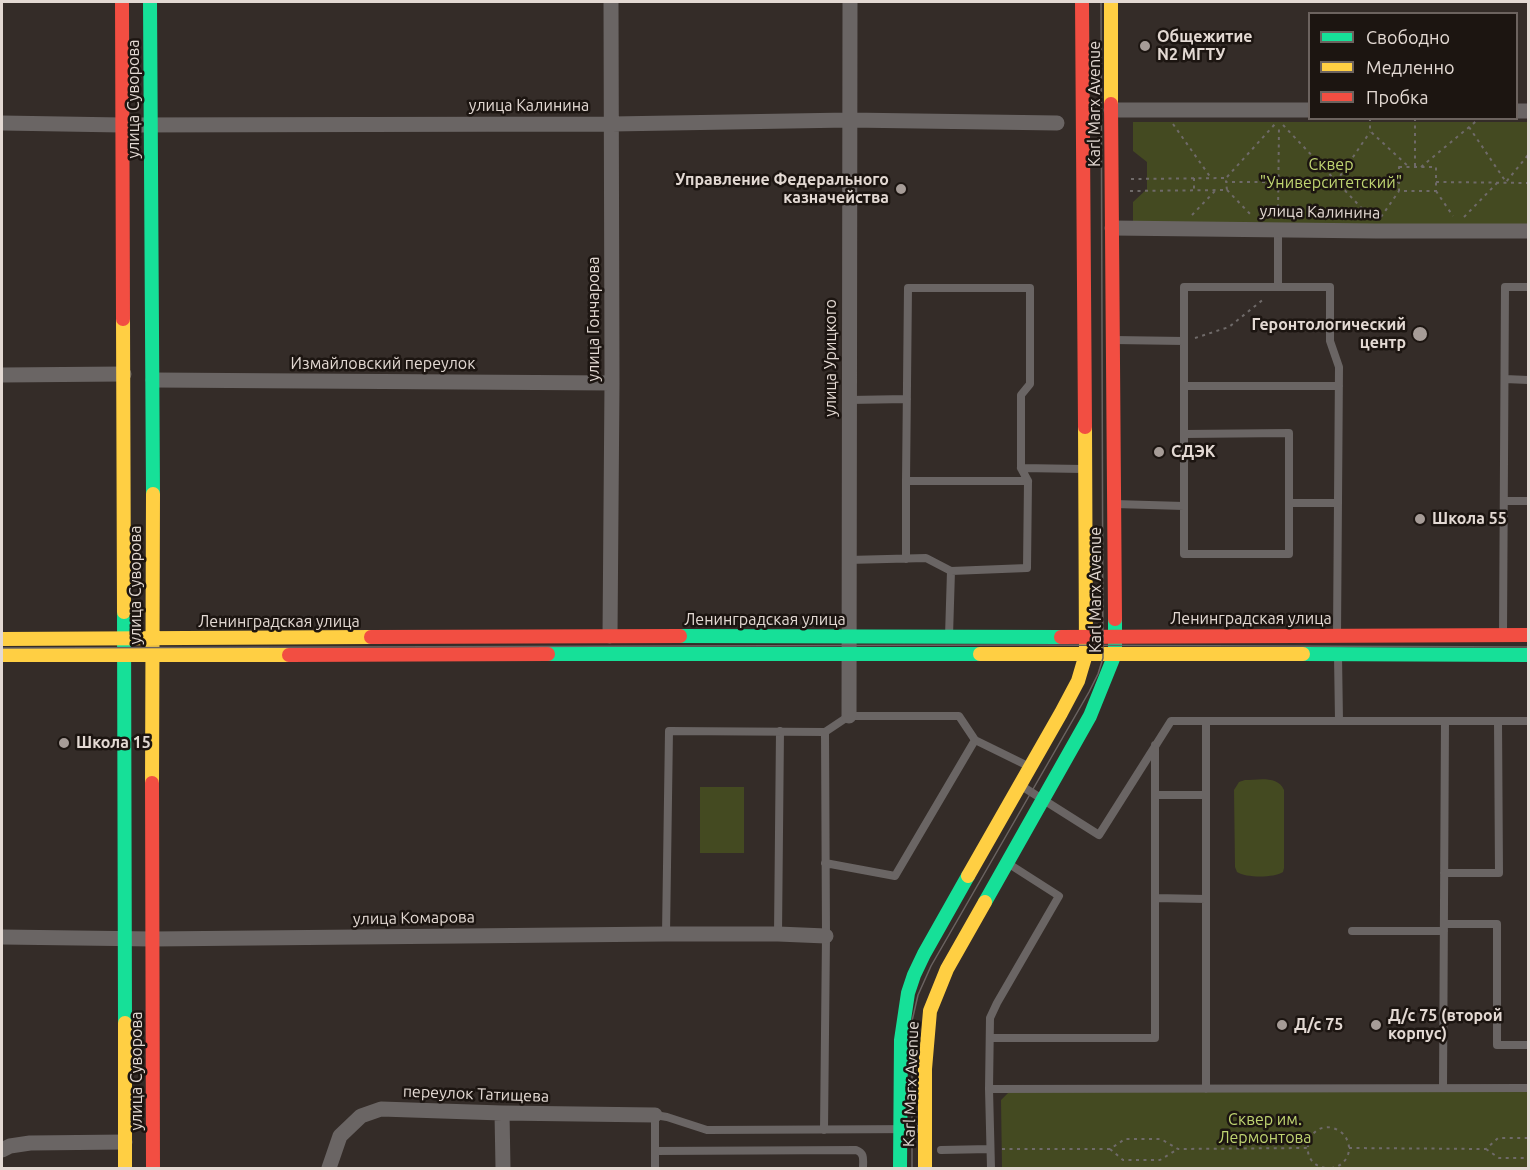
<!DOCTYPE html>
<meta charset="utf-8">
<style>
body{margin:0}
#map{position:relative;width:1530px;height:1170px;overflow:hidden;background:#342c28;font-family:Ubuntu,sans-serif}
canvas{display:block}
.frame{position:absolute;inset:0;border:3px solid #e3d9d3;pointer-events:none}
.legend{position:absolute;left:1308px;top:12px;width:210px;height:108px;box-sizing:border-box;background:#1c1511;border:2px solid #6c635f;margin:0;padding:8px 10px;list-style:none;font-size:18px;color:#e3d9d3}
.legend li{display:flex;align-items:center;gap:12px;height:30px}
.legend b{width:30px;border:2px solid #6c635f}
</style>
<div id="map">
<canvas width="1530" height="1170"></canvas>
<div class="frame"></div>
<ul class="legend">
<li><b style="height:8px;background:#16e098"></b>Свободно</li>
<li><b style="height:8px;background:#ffcf43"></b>Медленно</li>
<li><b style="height:8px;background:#f24e42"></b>Пробка</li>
</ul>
</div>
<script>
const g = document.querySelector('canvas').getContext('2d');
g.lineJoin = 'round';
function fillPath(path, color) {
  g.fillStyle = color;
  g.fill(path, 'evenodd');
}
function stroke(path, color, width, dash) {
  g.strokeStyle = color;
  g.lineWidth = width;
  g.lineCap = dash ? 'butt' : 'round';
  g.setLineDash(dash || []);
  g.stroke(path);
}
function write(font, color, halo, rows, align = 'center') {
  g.font = font + ' Ubuntu,sans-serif';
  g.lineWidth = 5;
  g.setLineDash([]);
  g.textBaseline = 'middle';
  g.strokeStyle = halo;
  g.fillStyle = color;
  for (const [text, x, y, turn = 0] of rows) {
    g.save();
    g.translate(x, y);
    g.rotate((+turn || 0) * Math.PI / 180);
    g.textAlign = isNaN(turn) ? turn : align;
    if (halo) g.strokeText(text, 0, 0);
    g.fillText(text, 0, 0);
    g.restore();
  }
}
const green = new Path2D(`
 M1133 122H1528V226H1133V202L1147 189V162L1133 151Z
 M1245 780C1257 780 1278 775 1284 790V868L1283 872C1274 878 1246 878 1237 872L1235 867 1234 790 1239 782Z
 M700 787H744V853H700Z
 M1010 1091H1528V1168H1002L1001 1100Z`);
const path = new Path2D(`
 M1370 118V131L1409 167
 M1415 118V167
 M1173 124 1211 178
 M1283 125 1370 217
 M1469 127 1506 182 1528 155
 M1399 167H1436V191H1399Z
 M1421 167 1480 118
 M1227 177 1275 124
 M1194 178V190
 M1131 179 1226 178V182H1399
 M1336 182 1370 132
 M1436 182 1528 183
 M1227 190 1252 216
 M1130 191 1227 190 1226 182
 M1436 191 1453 216
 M1192 215 1215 191
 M1278 215 1279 125
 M1381 217 1399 191
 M1464 217 1498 182
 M1195 338 1229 327 1265 298
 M1349 1148 1486 1149 1498 1138H1528
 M1002 1149H1110L1125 1139H1161L1178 1149 1307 1148
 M1110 1149 1123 1160H1160L1178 1149
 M1486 1149 1499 1158H1528
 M1325 1168C1296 1163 1307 1121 1333 1128 1339 1130 1345 1134 1347 1140 1353 1152 1345 1166 1332 1168`);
const lane = new Path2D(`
 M1278 229V287
 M1114 340 1184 341
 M1505 379 1528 380
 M1184 386H1339
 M849 400 907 399
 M1184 434 1289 433V503
 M906 481 908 288H1030V384L1021 395V468
 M1028 481 1021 468 1083 469
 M1504 501H1528
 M1114 504 1184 506
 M906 559V481H1028L1027 568 951 571 949 636
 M848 560 926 558 951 571
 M1503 633 1505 287H1528
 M1337 634 1339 367 1330 341V287H1184V554H1289V503H1338
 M1338 655 1339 721
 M1206 721V1089
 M1020 785 1099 835 1171 721H1528
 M1155 795H1206
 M825 863 895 876 975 740
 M1444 873H1499L1498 721
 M1155 898 1206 899
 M1444 924H1497V1045H1528
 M1352 931H1444
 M666 934 669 731 825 732 849 716H959L975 740 1028 766
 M778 934 780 731
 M990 1038H1155V745
 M1443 1088 1445 721
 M989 1089 1528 1088
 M824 1130 826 936 825 732
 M941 1150 990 1149
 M655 1151 856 1150C865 1153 863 1160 863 1168
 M655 1168V1115L667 1117 707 1130 924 1129
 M991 1168 989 1089 990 1018 997 1003 1059 896 1009 864`);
const street = new Path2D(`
 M1111 110H1310
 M1516 111H1528
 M2 123 122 125 612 124 849 120 1057 123
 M1112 228 1376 231H1528
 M2 375 124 374
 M153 380 612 383
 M610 636 612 383 611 2
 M849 716 850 2
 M2 937 153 939 666 934H778L826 936
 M502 1113 503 1168
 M2 1150 10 1146 30 1143 125 1142
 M329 1168 340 1136 361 1116 381 1109 502 1113 655 1115`);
const fast = new Path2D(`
 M150 2 153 494
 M124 612 125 1023
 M680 636 1061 637
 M548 654H980
 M1303 654 1528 655
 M985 902 1090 716 1115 654V619
 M900 1168 901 1040 908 993 914 975 924 954 968 876`);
const slow = new Path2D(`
 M1111 2V104
 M123 319 124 612
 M2 639 371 637
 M980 654H1303
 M2 655H289
 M152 783 153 494
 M968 876 1061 713 1078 681 1086 654 1085 427
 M125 1023V1168
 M925 1168V1069L930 1011 947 969 985 902`);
const jam = new Path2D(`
 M122 2 123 319
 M1082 2 1085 427
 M1111 104 1115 619
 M371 637 680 636
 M1061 637 1528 635
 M289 655 548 654
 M152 783 153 1168`);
const tram = new Path2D(`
 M2 648 1023 645 1528 647
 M912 1168V1021L918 995 931 966 1089 692 1098 674 1103 658 1101 2`);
const markers = [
 [1145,46,6,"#a69c97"],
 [901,189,6,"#a69c97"],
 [1420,334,8,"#a69c97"],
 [1159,452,6,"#a69c97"],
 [1420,519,6,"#a69c97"],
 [64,743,6,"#a69c97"],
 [1282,1025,6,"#a69c97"],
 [1376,1025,6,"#a69c97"]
];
const poiNames = [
 ["Общежитие",1157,37],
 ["N2 МГТУ",1157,55],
 ["Управление Федерального",889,180,"right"],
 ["казначейства",889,198,"right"],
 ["Геронтологический",1406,325,"right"],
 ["центр",1406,343,"right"],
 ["СДЭК",1171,452],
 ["Школа 55",1432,519],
 ["Школа 15",76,743],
 ["Д/с 75 (второй",1388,1016],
 ["корпус)",1388,1034],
 ["Д/с 75",1294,1025]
];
const streetNames = [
 ["улица Суворова",134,99,-90],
 ["Karl Marx Avenue",1095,104,-90],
 ["улица Калинина",529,106],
 ["улица Калинина",1320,212,1],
 ["улица Гончарова",594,319,-90],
 ["улица Урицкого",831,358,-90],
 ["Измайловский переулок",383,364],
 ["улица Суворова",136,585,-90],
 ["Karl Marx Avenue",1096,590,-90],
 ["Ленинградская улица",1251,619],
 ["Ленинградская улица",765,620],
 ["Ленинградская улица",279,622],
 ["улица Комарова",414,918,-1],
 ["улица Суворова",137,1071,-90],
 ["Karl Marx Avenue",911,1084,-88],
 ["переулок Татищева",476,1094,2]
];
const parkNames = [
 ["Сквер",1331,165],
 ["\"Университетский\"",1331,183],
 ["Сквер им.",1265,1120],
 ["Лермонтова",1265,1138]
];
fillPath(green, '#444a21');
stroke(path, '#6f6a69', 2, [3, 4.5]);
stroke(lane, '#6a6564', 8);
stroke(street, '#6a6564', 15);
stroke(fast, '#16e098', 14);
stroke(slow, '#ffcf43', 14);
stroke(jam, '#f24e42', 14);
stroke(tram, '#6a6361', 1.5);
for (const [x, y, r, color] of markers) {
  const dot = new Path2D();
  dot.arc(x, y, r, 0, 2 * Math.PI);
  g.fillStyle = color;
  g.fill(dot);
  stroke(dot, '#1c1511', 2);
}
write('bold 16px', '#e3d9d3', '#1c1511', poiNames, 'left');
write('16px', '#e3d9d3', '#1c1511', streetNames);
write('16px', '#bfd471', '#1c1511', parkNames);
</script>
